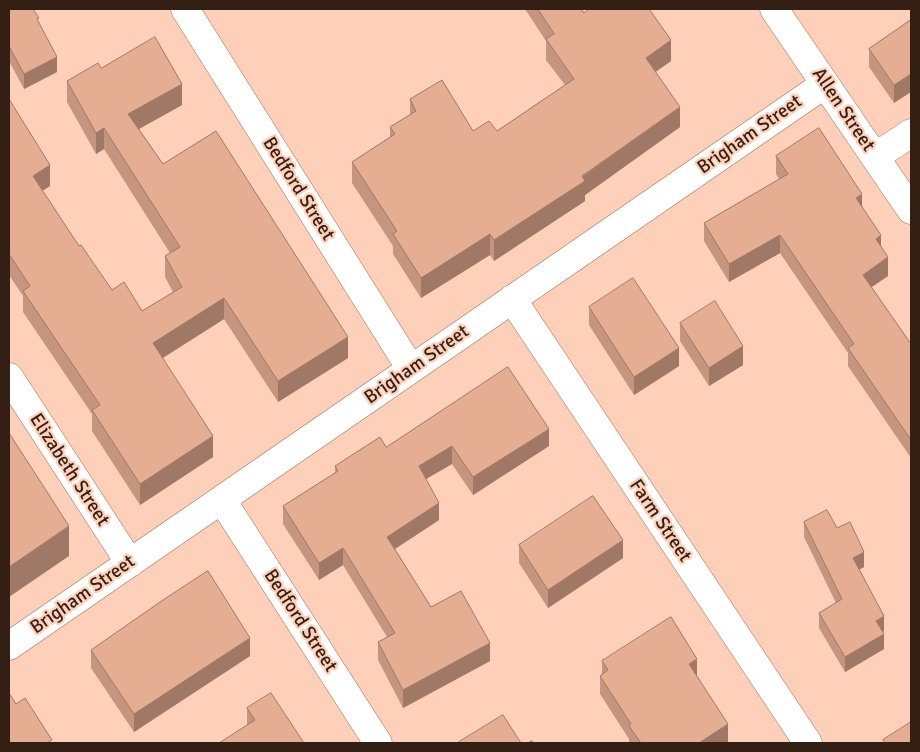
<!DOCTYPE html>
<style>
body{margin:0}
#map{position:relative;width:920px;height:752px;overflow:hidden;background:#fecfb9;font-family:Signika,sans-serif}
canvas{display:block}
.frame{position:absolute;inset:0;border:10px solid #341f14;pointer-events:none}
</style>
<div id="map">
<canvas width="920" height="752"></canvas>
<div class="frame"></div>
</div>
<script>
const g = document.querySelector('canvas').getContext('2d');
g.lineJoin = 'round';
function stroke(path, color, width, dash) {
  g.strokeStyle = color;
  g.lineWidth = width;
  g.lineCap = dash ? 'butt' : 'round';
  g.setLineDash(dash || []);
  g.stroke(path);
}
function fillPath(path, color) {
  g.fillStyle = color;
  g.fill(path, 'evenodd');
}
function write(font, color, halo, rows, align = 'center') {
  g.font = font + ' Signika,sans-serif';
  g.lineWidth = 4.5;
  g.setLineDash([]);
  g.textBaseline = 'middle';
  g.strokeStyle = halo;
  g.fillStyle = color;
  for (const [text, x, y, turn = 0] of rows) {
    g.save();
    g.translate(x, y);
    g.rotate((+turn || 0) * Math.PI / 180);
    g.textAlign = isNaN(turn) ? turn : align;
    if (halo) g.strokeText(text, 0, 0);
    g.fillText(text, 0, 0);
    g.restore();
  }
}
const minor = new Path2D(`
 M185 9 411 369
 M774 9 911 210
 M875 157 911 133
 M512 299 808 743
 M9 377 130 563
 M222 500 378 743
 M9 646 825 84`);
const wall = new Path2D(`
 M9 9 39 23 57 72 24 89 9 61Z
 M525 9H581L584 13 671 61 656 72 680 127 585 195V201L494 261 490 255 421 298 393 254V246L352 183V162L390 137V127L410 115V99L473 131H497L565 85 546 60V41Z
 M911 20 894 103 869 67V49Z
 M101 68 182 105 139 129 163 164 348 358 278 402 224 319 163 358 213 457 140 505 92 431V414L23 312V296L9 275V99L50 186 42 191 79 246 112 290 142 311 173 292 165 277V256L170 253 104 149 96 154 67 102V81Z
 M776 156 862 206 881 248 888 276 871 287 911 344V458L848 366V353L780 253 729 282 704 241V223L779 179 776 174Z
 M589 307 679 366 634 395 589 325Z
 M680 323 743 365 709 386 680 341Z
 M549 446 473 495 452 464 426 479 439 520 395 549 431 607 490 661 403 708 378 660V642L387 637 343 565 319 580 283 524V506L335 473V466L386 447Z
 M804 522 837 528 864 567 859 569 884 631 882 632 884 649 845 672 819 628V613L836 603 804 537Z
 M519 545 623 558 548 608 519 563Z
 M91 650 250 656 134 732 91 668Z
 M602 661 697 676 728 742 727 743H629V739L600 694V676L602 675Z
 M247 708 304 743 247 725Z`);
const shadedWall = new Path2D(`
 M671 40V61L646 78V58Z
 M57 57V72L24 89V74Z
 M911 74V92L894 103V85Z
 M182 84V105L128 135V114Z
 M680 107V127L585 195V201L494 261V240Z
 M104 128V149L96 154V133Z
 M50 165V186L33 197V176Z
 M862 194V212L856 198Z
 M490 234V255L421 298V278Z
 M780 235V253L729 282V264Z
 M881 235V253L876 239Z
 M888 257V276L863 293V275Z
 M224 298V319L153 364V343Z
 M348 337V358L278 402V381Z
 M743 346V365L709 386V368Z
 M679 348V366L634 395V377Z
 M549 429V446L473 495V477Z
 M213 436V457L140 505V484Z
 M452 446V464L419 483V466Z
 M439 503V520L387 554V537Z
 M69 526V556L9 597V567Z
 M623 540V558L548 608V590Z
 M343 548V565L319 580V563Z
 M864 552V567L853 573V558Z
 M884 616V631L876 636V621Z
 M884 634V649L845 672V657Z
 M250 638V656L134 732V714Z
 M490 643V661L403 708V690Z
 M697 659V677L689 664Z
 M728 724V742L727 743H699Z`);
const building = new Path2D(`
 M9 9H33L39 18 37 19 57 57 24 74 9 46Z
 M538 9H581L584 13 589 9H649L671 40 646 58 680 107 582 176 585 181 494 240 490 234 421 278 393 234 397 231 352 162 395 134 390 127 416 111 410 99 442 80 473 131 489 121 497 131 574 79 546 39 554 34Z
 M911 20V74L894 85 869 49Z
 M155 37 182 84 128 114 163 164 216 131 348 337 278 381 224 298 153 343 213 436 140 484 92 410 100 405 23 291 30 286 9 254V99L50 165 33 176 79 246 81 245 112 290 124 282 142 311 182 287 165 256 180 247 104 128 96 133 67 81 98 63 101 68Z
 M819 128 862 194 856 198 881 235 876 239 888 257 863 275 911 344V440L848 348 854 344 780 235 729 264 704 223 788 174 776 156Z
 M633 278 679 348 634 377 589 307Z
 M715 301 743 346 709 368 680 323Z
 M508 367 549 429 473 477 452 446 419 466 439 503 387 537 431 607 461 591 490 643 403 690 378 642 395 633 343 548 319 563 283 506 338 471 335 466 380 437 386 447Z
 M9 433 69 526 9 567Z
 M593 496 623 540 548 590 519 545Z
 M827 510 837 528 850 522 864 552 853 558 884 616 876 621 884 634 845 657 819 613 842 599 804 522Z
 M208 571 250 638 134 714 91 650 163 600Z
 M671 617 697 659 689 664 728 724 699 743H641L629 726 631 724 600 676 608 670 602 661Z
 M9 693 16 704 25 698 52 740 47 743H9Z
 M271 693 304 743H219L255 720 247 708Z
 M503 715 521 743H460L459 742Z
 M911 722V743H885L883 740Z
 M532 741 534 743H528Z`);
const streetNames = [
 ["Allen Street",843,110,56],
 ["Brigham Street",750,135,-35],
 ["Bedford Street",298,189,58],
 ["Brigham Street",417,365,-35],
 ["Elizabeth Street",69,470,57],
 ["Farm Street",660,521,56],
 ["Brigham Street",83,595,-35],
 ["Bedford Street",300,621,57]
];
stroke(minor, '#a37056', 29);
stroke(minor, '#fff', 28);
fillPath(wall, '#c5957e');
fillPath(shadedWall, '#a07966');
fillPath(building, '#e5ad92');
stroke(building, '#a07966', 1);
write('19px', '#341f14', '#fecfb9', streetNames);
</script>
